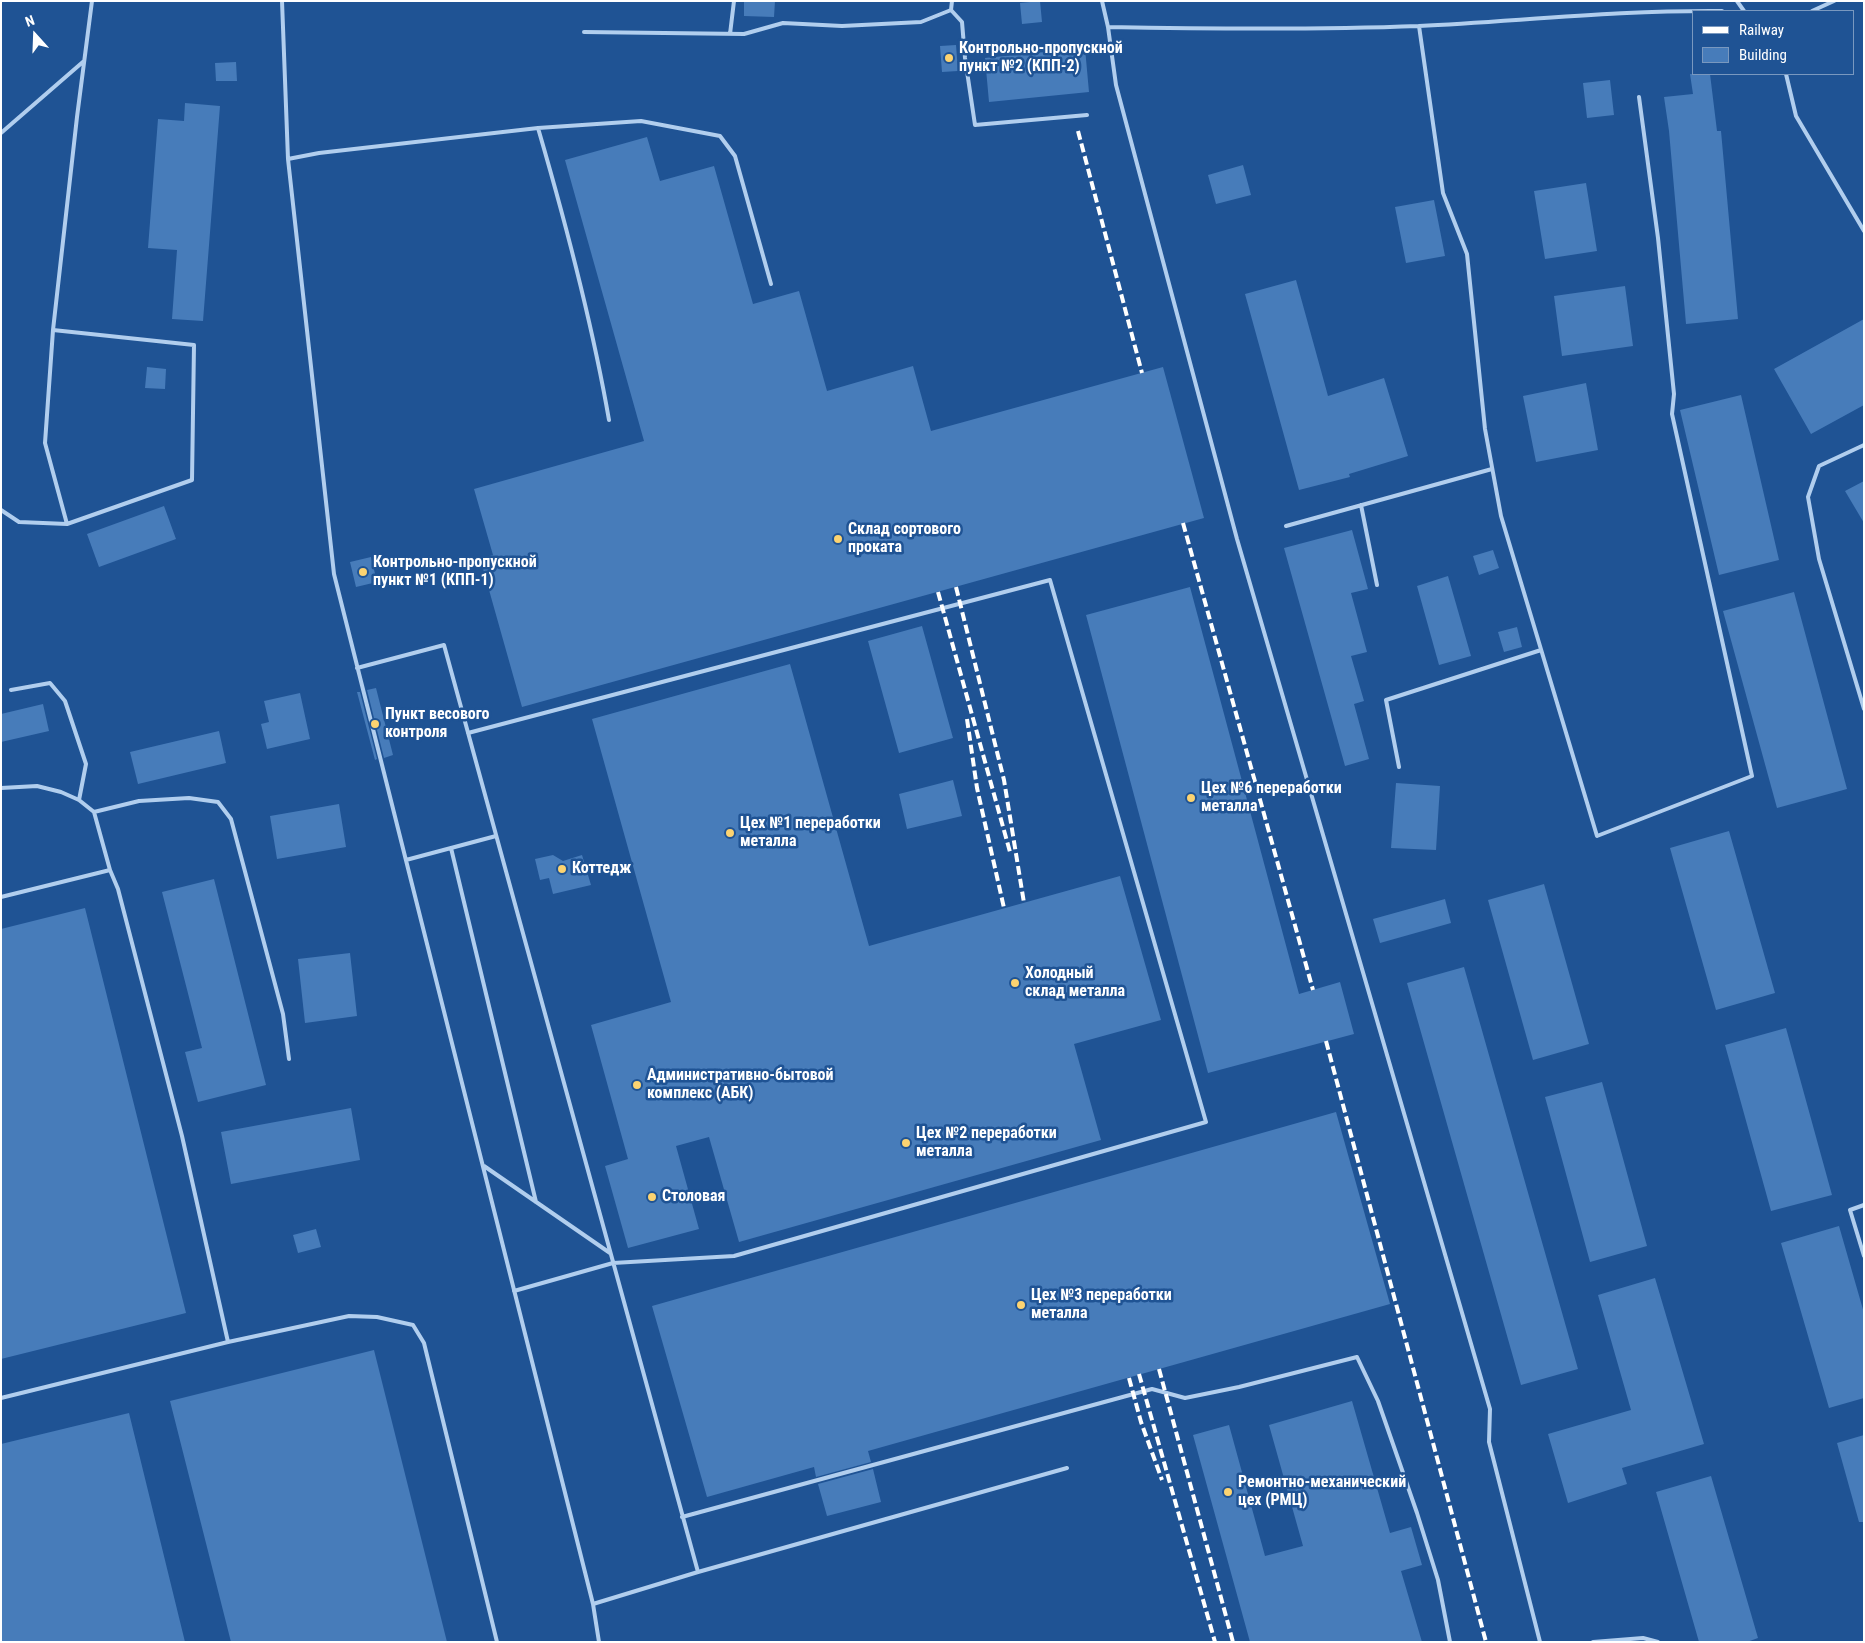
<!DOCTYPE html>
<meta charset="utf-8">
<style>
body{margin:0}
#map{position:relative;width:1865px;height:1643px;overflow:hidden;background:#1f5394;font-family:"Roboto Condensed",sans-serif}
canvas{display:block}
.frame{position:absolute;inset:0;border:2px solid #fff;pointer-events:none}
.legend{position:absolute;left:1692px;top:10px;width:162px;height:65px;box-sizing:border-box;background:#1f5394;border:1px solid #7998bf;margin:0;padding:6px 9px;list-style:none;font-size:15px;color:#fff}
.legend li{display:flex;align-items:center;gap:10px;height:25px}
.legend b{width:25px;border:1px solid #7998bf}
.north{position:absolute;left:10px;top:10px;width:50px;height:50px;-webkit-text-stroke:4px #1f5394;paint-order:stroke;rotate:340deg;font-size:14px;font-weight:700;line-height:20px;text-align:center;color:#fff}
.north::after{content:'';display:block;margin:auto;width:18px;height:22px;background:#fff;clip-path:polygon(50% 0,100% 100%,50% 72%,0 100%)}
</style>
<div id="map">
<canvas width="1865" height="1643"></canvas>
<div class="frame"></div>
<ul class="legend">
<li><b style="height:6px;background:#fff"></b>Railway</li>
<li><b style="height:14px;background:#477cba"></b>Building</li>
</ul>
<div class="north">N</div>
</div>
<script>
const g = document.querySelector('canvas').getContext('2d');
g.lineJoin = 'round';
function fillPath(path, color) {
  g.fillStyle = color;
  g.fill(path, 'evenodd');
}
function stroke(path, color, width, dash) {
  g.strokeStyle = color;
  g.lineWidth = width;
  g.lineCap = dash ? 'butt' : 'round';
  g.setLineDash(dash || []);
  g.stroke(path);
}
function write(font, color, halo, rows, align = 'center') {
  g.font = font + ' "Roboto Condensed",sans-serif';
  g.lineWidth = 5;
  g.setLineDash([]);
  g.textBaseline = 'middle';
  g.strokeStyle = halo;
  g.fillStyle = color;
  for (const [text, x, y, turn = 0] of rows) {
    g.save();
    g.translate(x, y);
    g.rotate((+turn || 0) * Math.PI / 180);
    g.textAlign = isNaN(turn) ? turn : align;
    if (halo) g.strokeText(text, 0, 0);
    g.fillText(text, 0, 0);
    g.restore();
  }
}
const building = new Path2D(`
 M744 1H775L774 17 744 16Z
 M1040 1 1042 22 1022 24 1020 3Z
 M956 45 958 71 942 72 940 46Z
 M1085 48 1089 92 989 102 985 58Z
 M236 62 237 81H216L215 63Z
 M1690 74H1710L1717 131H1721L1738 319 1686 324 1669 131 1664 97 1693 94Z
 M1610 80 1614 115 1587 118 1583 83Z
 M185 103 220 106 203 321 172 319 177 250 148 248 158 119 184 121Z
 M647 137 660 181 714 166 753 304 799 291 827 391 913 366 931 431 1163 367 1204 518 522 707 480 558 493 555 474 489 644 441 565 160Z
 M1243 165 1251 195 1216 204 1208 175Z
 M1586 183 1597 251 1545 259 1534 191Z
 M1434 200 1445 256 1406 263 1395 207Z
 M1296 280 1328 396 1384 378 1408 456 1349 474 1350 477 1299 490 1245 294Z
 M1625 286 1633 346 1562 356 1554 296Z
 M1864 319V405L1811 434 1774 369Z
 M147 367 166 369 165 389 145 388Z
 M1586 383 1598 450 1536 462 1523 396Z
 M1741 395 1779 560 1719 575 1680 410Z
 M1864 481V523L1845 491Z
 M164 506 176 539 99 567 87 534Z
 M1352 530 1368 589 1351 593 1367 652 1351 656 1364 701 1354 704 1369 759 1345 766 1284 548Z
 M1493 550 1499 568 1479 575 1473 556Z
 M371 557 377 582 356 587 350 562Z
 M1448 576 1471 656 1439 665 1417 586Z
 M1190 587 1299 994 1340 982 1354 1034 1208 1073 1086 615Z
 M1794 592 1847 789 1777 808 1723 611Z
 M922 626 953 738 899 753 868 641Z
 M1517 627 1522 647 1504 652 1498 632Z
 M790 664 869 946 1120 876 1161 1020 1074 1044 1101 1140 739 1242 709 1137 676 1146 699 1229 628 1248 605 1166 628 1159 591 1025 671 1002 592 719Z
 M376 688 393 755 384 758 367 690Z
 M357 692H360L377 759 375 760Z
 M300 693 310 739 267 749 261 724 269 722 264 701Z
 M43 704 49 731 1 742V714Z
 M219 731 226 763 138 784 130 752Z
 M953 780 962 816 907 829 899 794Z
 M1396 783 1440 786 1436 850 1391 848Z
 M339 804 346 847 277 859 270 816Z
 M1729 831 1775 993 1716 1010 1670 848Z
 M553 855 563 861 582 855 591 885 553 894 549 878 540 880 535 859Z
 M214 879 266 1085 198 1102 185 1052 202 1048 162 892Z
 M1544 884 1589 1044 1533 1060 1488 900Z
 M1445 899 1451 923 1380 943 1373 919Z
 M85 908 186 1313 1 1359V929Z
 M350 953 357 1016 305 1023 298 959Z
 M1464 967 1578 1369 1521 1385 1407 983Z
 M1786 1028 1832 1195 1771 1211 1725 1045Z
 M1602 1082 1647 1246 1590 1262 1545 1097Z
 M351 1108 360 1160 231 1184 221 1132Z
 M1336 1112 1390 1304 868 1451 871 1462 816 1477 814 1467 707 1497 652 1306Z
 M1839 1226 1864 1313V1398L1829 1408 1781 1243Z
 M316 1229 321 1247 298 1253 293 1235Z
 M1655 1278 1704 1444 1622 1468 1627 1484 1568 1503 1548 1434 1631 1410 1598 1295Z
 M374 1350 447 1642H231L170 1401Z
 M1352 1401 1390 1533 1411 1527 1422 1565 1401 1571 1422 1642H1250L1193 1435 1229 1425 1265 1556 1303 1546 1269 1425Z
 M129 1413 185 1642H1V1444Z
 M1864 1435V1522H1859L1837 1443Z
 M873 1469 881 1502 827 1516 818 1484Z
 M1711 1476 1758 1638 1747 1642H1699L1656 1492Z`);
const service = new Path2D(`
 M282 1 288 159 334 574 593 1604 698 1572 1067 1468
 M1102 1 1108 27 1116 85 1237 539 1490 1409 1489 1442 1540 1642
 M1737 1 1744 11
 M951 10 962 22 965 58 975 125 1087 115
 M1812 11 1834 1
 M1419 26 1443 193 1467 254 1485 429 1501 516 1597 836 1752 776 1672 414 1674 394 1658 238 1639 97
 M1108 27C1212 29 1315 30 1419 26 1520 21 1621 10 1722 11
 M584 32 744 34 783 23 842 26 921 22 951 10 952 1
 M730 34 734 1
 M1786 74 1796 116 1864 231
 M538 128 641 121 720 136 735 156 771 284
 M1 133 84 61
 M288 159 319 153 538 128C566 224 592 322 609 420
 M53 330 194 345 192 480 67 524 45 443 53 330 77 117 92 1
 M1864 445 1819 466 1808 497 1819 559 1864 709
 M1361 505 1377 585
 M1 510 19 522 67 524
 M1286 526 1492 469
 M357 668 444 645 698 1572
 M11 690 50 683 65 701 86 764 79 800
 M468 733 1050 580 1206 1122 734 1256 613 1263 514 1291
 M1399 767 1386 700 1541 650
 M1 788 37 786 61 792 79 800 94 812 110 870 1 897
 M94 812 139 801 189 798 218 802 231 819 283 1014 289 1059
 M451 848 536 1202
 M406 860 496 836
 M484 1166 610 1253
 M1864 1205 1850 1210 1864 1256
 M228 1342 349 1316 377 1317 413 1325 424 1343 497 1642
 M1 1398 228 1342 182 1136 118 889 110 870
 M682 1517 1152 1389 1185 1398 1239 1387 1357 1357 1378 1401 1417 1513 1438 1580 1450 1642
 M593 1604 599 1642
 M1593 1642 1643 1638 1658 1642`);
const rail = new Path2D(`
 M1078 131 1142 373
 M1183 523 1313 990
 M956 587 1004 780 1024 903
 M938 592 1010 852
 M967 719 977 788 1004 908
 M1326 1041 1486 1642
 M1159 1369 1233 1642
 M1139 1374 1215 1642
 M1129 1378 1141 1422 1162 1480`);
const markers = [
 [949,58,5,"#fcd371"],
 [838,539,5,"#fcd371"],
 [363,572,5,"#fcd371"],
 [375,724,5,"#fcd371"],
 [1191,798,5,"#fcd371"],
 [730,833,5,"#fcd371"],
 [562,869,5,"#fcd371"],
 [1015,983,5,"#fcd371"],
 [637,1085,5,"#fcd371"],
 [906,1143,5,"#fcd371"],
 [652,1197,5,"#fcd371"],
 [1021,1305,5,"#fcd371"],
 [1228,1492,5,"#fcd371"]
];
const poiNames = [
 ["Контрольно-пропускной",959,49],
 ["пункт №2 (КПП-2)",959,67],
 ["Склад сортового",848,530],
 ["проката",848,548],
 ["Контрольно-пропускной",373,563],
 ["пункт №1 (КПП-1)",373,581],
 ["Пункт весового",385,715],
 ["контроля",385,733],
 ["Цех №6 переработки",1201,789],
 ["металла",1201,807],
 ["Цех №1 переработки",740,824],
 ["металла",740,842],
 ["Коттедж",572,869],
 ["Холодный",1025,974],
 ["склад металла",1025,992],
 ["Административно-бытовой",647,1076],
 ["комплекс (АБК)",647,1094],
 ["Цех №2 переработки",916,1134],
 ["металла",916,1152],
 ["Столовая",662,1197],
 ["Цех №3 переработки",1031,1296],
 ["металла",1031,1314],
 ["Ремонтно-механический",1238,1483],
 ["цех (РМЦ)",1238,1501]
];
fillPath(building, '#477cba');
stroke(service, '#b1ceee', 4);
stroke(rail, '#fff', 4, [9, 4]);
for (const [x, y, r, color] of markers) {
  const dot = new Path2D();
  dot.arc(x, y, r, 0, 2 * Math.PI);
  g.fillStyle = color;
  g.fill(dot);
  stroke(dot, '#1f5394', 2);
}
write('bold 16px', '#fff', '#1f5394', poiNames, 'left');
</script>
